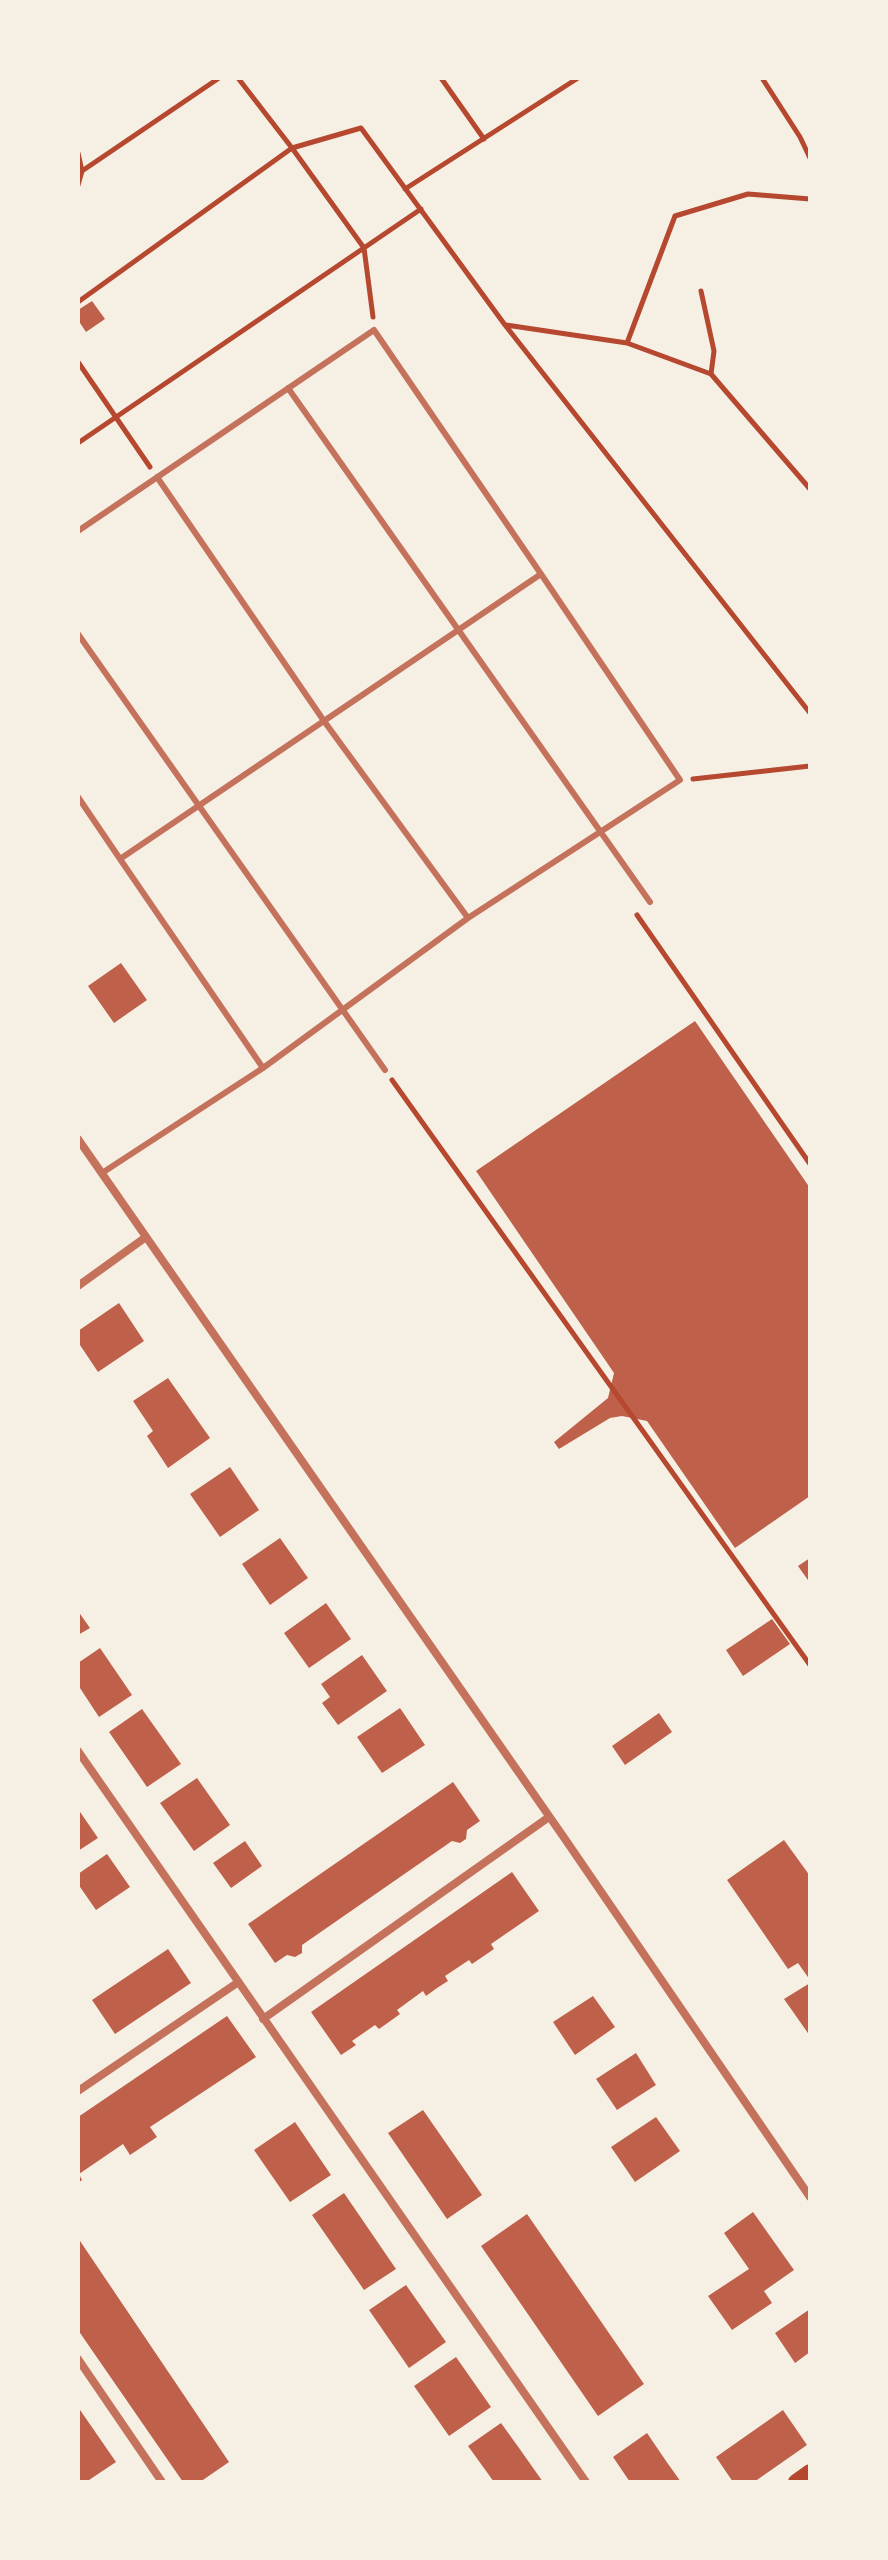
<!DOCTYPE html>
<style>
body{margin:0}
#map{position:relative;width:888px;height:2560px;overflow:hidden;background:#f6efe4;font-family:"PT Sans Narrow",sans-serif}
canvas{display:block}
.frame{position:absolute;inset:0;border:80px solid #f6efe4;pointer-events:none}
</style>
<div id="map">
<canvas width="888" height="2560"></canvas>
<div class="frame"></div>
</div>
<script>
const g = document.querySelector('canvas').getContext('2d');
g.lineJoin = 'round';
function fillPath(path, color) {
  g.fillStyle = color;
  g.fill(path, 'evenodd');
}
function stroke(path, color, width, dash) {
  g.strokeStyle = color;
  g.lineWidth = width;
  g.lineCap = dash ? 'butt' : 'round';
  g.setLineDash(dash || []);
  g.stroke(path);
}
const building = new Path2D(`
 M92 301 105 319 86 332 78 320V310Z
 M121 963 147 1000 114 1023 88 986Z
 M695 1021 810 1188V1496L735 1548 647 1421 622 1416 610 1418 559 1449 554 1442 608 1398 614 1373 476 1171Z
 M119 1303 144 1341 98 1372 78 1342V1331Z
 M168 1378 210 1438 168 1468 147 1436 153 1431 133 1401Z
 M230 1467 259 1510 220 1537 190 1494Z
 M280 1538 308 1578 270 1605 242 1564Z
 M810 1558V1583L798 1566Z
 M326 1603 351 1639 309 1668 284 1633Z
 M78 1611 90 1628 78 1635Z
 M772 1619 790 1644 743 1676 726 1650Z
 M100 1648 132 1695 99 1717 78 1685V1663Z
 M362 1655 387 1691 338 1725 322 1703 330 1697 321 1684Z
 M400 1708 425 1745 382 1773 357 1737Z
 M142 1709 181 1764 147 1787 109 1732Z
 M659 1713 672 1732 625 1765 612 1746Z
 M197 1778 230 1825 194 1851 160 1803Z
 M453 1782 480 1821 467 1830 466 1839 460 1843 452 1841 302 1945V1953L295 1957 287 1955 275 1963 248 1924Z
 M78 1809 98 1838 78 1851Z
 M784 1840 810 1876V1980L798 1963 788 1969 727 1880Z
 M245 1841 262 1866 231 1888 213 1863Z
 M107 1854 130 1887 96 1910 78 1884V1874Z
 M512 1872 539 1911 491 1944 494 1949 472 1964 469 1960 445 1976 448 1981 437 1988 426 1996 423 1991 397 2010 400 2014 389 2022 379 2029 375 2025 352 2041 356 2045 341 2055 311 2012Z
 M168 1949 191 1983 115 2034 92 2000Z
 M810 1983V2036L784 1999Z
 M593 1996 615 2027 575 2055 553 2022Z
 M227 2016 256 2057 150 2127 157 2137 130 2155 123 2144 79 2174 82 2180 78 2183V2117Z
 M636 2053 656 2085 617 2110 596 2079Z
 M423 2110 482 2195 447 2219 388 2133Z
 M656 2117 680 2151 635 2182 611 2147Z
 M295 2122 331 2175 290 2202 254 2150Z
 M344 2193 396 2269 364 2290 312 2215Z
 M753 2212 794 2270 764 2291 772 2303 732 2330 708 2296 749 2269 724 2233Z
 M527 2214 644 2384 598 2416 481 2246Z
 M78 2238 229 2462 200 2482H183L78 2330Z
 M406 2285 446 2342 409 2368 369 2310Z
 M810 2309V2352L795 2363 775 2333Z
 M456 2357 491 2407 449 2436 414 2386Z
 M78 2407 116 2462 86 2482H78Z
 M783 2410 807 2445 754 2482H733L716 2457Z
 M501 2423 519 2448 543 2482H494L468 2446Z
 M647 2433 666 2461 681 2482H630L613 2457Z`);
const path = new Path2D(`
 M441 78 484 139
 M762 78 800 137 810 158
 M78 153 82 171 78 185
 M82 171 219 78
 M405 189 578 78
 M701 291 714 351 711 374
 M78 302 292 148 238 78
 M373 317 364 248 292 148 361 128 505 325 810 713
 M506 325 627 343 711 374 810 489
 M627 343 675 216 748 194 810 199
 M78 362 150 467
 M78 443 421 209
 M693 779 810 766
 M637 915 810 1164
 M392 1080 810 1665`);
const service = new Path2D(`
 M288 388 650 902
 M157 477 324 721 468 918
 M78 531 374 330 541 574 120 859 78 797
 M78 634 385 1070
 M120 859 263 1068 468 918 680 780 541 574
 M102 1173 263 1068`);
const minor = new Path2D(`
 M78 1139 565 1839 810 2197
 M78 1286 146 1237
 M78 1751 586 2482
 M263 2019 549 1817
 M78 2091 237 1983
 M78 2359 162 2482`);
const secondary = new Path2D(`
 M796 2482 810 2472`);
fillPath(building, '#bf614a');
stroke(path, '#b5482f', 5);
stroke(service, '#c5725c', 6);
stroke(minor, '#c5725c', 8);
stroke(secondary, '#b5482f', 16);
</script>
